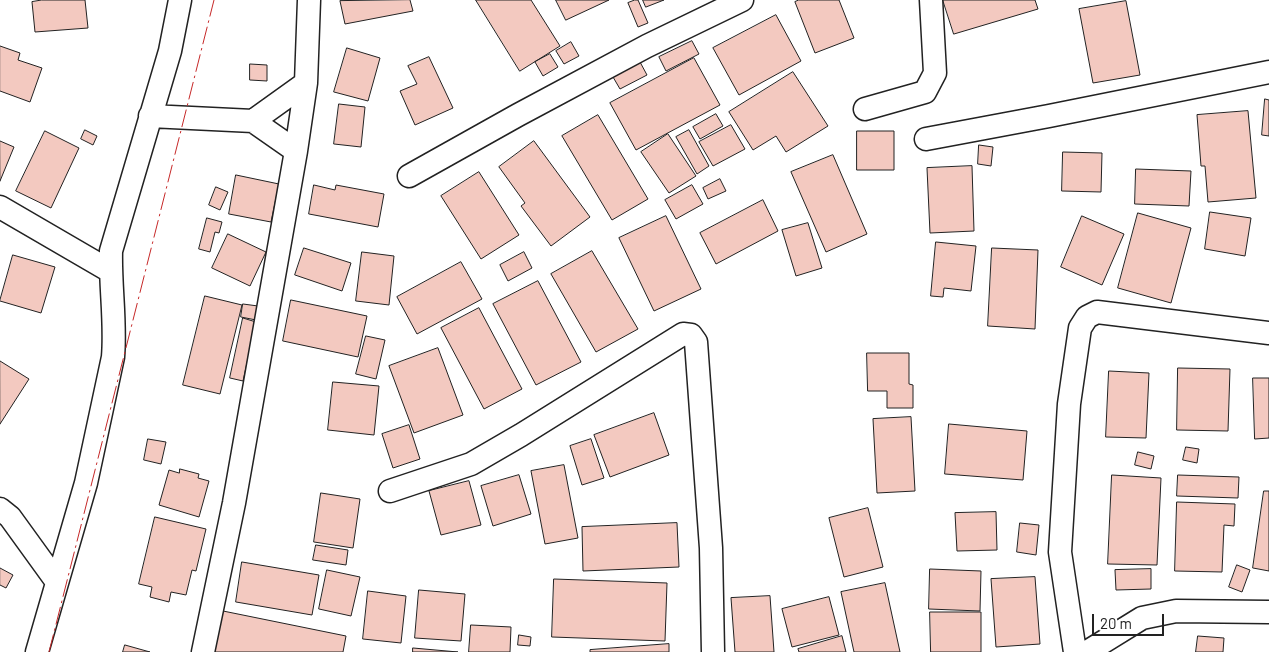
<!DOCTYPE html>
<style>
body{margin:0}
#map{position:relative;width:1269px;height:652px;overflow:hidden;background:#fff;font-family:Barlow,sans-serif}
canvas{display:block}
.scale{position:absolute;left:1092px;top:614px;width:72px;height:22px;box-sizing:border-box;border:2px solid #222;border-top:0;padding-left:6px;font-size:15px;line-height:18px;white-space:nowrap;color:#222;-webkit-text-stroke:4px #fff;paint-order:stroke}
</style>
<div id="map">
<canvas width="1269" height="652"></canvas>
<div class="scale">20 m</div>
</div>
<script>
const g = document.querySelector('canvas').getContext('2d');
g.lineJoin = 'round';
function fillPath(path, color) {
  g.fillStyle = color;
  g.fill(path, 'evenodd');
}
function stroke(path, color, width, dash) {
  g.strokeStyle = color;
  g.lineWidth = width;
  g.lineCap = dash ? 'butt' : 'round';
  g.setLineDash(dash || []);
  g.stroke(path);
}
const building = new Path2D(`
 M42 0H85L88 28 35 32 32 2Z
 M410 0 413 11 345 24 340 1Z
 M476 0H531L560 46 520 71Z
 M556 0H609L566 20Z
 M635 0H638L648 23 638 27 628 3Z
 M643 0H664L646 7Z
 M799 0H839L854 38 815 53 795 2Z
 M943 0H1035L1038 9 954 34Z
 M1126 1 1140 75 1093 83 1079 9Z
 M776 15 801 61 739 95 713 48Z
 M692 41 699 54 666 71 659 57Z
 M571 42 579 56 564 64 556 51Z
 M0 46 20 53 18 60 42 68 30 102 0 91Z
 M347 48 380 58 368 101 334 92Z
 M550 54 558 67 543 76 535 62Z
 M429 57 453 108 415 125 400 91 417 84 408 66Z
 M694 58 720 105 636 150 610 103Z
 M640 62 647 75 620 89 613 77Z
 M250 64 267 65V81L250 80Z
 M793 72 828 126 786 152 776 136 753 150 729 112Z
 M1265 99 1269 100V136L1262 135Z
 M339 104 365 107 361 147 334 144Z
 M1248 111 1256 198 1208 202 1205 166H1201L1197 115Z
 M716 114 723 126 700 139 693 127Z
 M598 115 648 199 612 220 562 136Z
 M731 125 745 149 713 166 699 142Z
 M85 130 97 136 93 145 81 139Z
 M689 130 709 166 697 174 676 137Z
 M45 131 79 148 51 208 16 191Z
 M857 131H894V170H857Z
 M668 134 696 176 669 193 641 152Z
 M0 141 14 147 0 181Z
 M534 141 590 217 551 246 521 206 525 203 499 167Z
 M979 145 993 147 991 166 978 164Z
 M1063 152 1102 153 1101 192 1062 191Z
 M833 155 867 234 826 252 791 172Z
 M972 166 974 231 930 233 927 168Z
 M1136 169 1191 171 1189 206 1135 204Z
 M479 172 519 235 481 259 441 196Z
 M236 175 279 184 271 222 229 214Z
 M720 179 726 191 708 199 703 188Z
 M314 185 335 190 336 185 384 194 378 227 309 214Z
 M692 185 703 204 676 219 665 200Z
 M216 187 228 192 220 210 209 205Z
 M763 200 778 231 716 264 700 233Z
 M1210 212 1251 218 1245 256 1205 249Z
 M1138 213 1191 228 1171 303 1118 288Z
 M666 216 701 289 654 311 619 238Z
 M1082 216 1124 234 1102 285 1061 267Z
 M207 218 222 222 219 233 215 232 210 252 199 249Z
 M808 223 822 268 796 276 782 230Z
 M228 234 266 252 250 286 212 268Z
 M936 242 976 246 971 291 944 288 943 297 931 296Z
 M304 248 351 263 342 291 295 275Z
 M992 248 1038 250 1035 329 988 326Z
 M592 251 638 329 596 352 551 274Z
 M362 252 394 256 389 305 356 301Z
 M524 252 532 268 508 281 500 265Z
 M13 255 55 267 41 313 0 301Z
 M461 262 482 299 417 334 397 297Z
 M538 281 581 362 536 385 493 304Z
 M205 296 242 305 220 394 183 385Z
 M291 300 367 316 358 357 283 341Z
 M243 304 258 306 256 320 241 317Z
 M479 308 522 389 484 409 441 328Z
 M243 318 256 322 243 381 230 378Z
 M366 336 385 340 376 379 356 374Z
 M438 348 463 415 414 433 389 366Z
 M867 353H909V384L913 385V408H887V391H868Z
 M0 361 29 379 0 424Z
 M1178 368 1230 369 1228 431 1177 430Z
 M1109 371 1149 373 1146 438 1106 437Z
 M1253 378H1269V438L1255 439Z
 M333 382 379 386 374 435 328 430Z
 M654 413 669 455 610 477 594 435Z
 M911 417 915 491 877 493 873 419Z
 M949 424 1027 431 1023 480 945 474Z
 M409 425 420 459 393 468 382 434Z
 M148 439 166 442 161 464 144 460Z
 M591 439 604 478 582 485 570 446Z
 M1186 447 1199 449 1197 463 1183 460Z
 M1138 452 1154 456 1151 469 1135 465Z
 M564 465 578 538 545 544 531 471Z
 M180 469 199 474 198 478 209 481 199 517 159 505 169 470 179 473Z
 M519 475 531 514 493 526 481 486Z
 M1112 475 1161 478 1157 565 1108 564Z
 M1178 475 1239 477 1238 498 1177 496Z
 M469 481 481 525 441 535 429 491Z
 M1264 491H1269V571L1253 568Z
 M321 493 360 499 353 548 314 542Z
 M1177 502 1235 504 1234 526 1224 525 1222 572 1175 571Z
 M868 508 883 567 844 577 829 518Z
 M996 512 997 550 957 551 955 513Z
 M155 517 206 529 196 571 192 570 186 595 171 592 169 602 150 597 152 587 139 584Z
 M677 523 679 567 583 571 582 527Z
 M1020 523 1039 525 1036 555 1017 552Z
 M316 545 348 550 346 565 313 560Z
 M242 562 319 575 312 615 236 602Z
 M1237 565 1250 570 1242 592 1229 587Z
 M0 568 13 575 6 588 0 585Z
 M930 569 981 571 980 611 929 609Z
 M1151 569V589L1116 590 1115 570Z
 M327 570 360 577 351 616 319 609Z
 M1035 577 1040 644 996 647 991 579Z
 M554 579 667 583 665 641 552 637Z
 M885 583 900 652H854L841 592Z
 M419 590 465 594 461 641 415 638Z
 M368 591 406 596 401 643 363 639Z
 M770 596 774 652H735L731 598Z
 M829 597 839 635 792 647 782 609Z
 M223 611 346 636 343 652H215Z
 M930 612H981V652H931Z
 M471 625 511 627 510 652H469Z
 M519 635 531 637 530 646 518 645Z
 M842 636 846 652H799L798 649Z
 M1198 636 1224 638 1223 652H1196Z
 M669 644V652H590V650Z
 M125 645 150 652H123Z
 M413 648 458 652H413Z`);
const minor = new Path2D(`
 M865 109 925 92 935 73 931 0
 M150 116 253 121 296 151
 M253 121 306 83
 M926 139 1049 116 1269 72
 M409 176 518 115 647 46 742 0
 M0 207 110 271
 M390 491 471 464 521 435 683 334 691 335 696 342 711 548 713 652
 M0 509 10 517 57 582
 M37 652 86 483 113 357C116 322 110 286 111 251L170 51 180 0
 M203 652 234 503 296 151 306 83 309 0
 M1075 652 1060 552 1069 404 1080 328 1087 317 1097 312 1269 333
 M1087 652 1142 618 1176 611 1269 612`);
const power = new Path2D(`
 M49 652 214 0`);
fillPath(building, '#f3c9c0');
stroke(building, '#222', 1);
stroke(minor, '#222', 25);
stroke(minor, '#fff', 22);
stroke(power, '#c62828', 1, [18, 4, 2.5, 4]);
</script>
